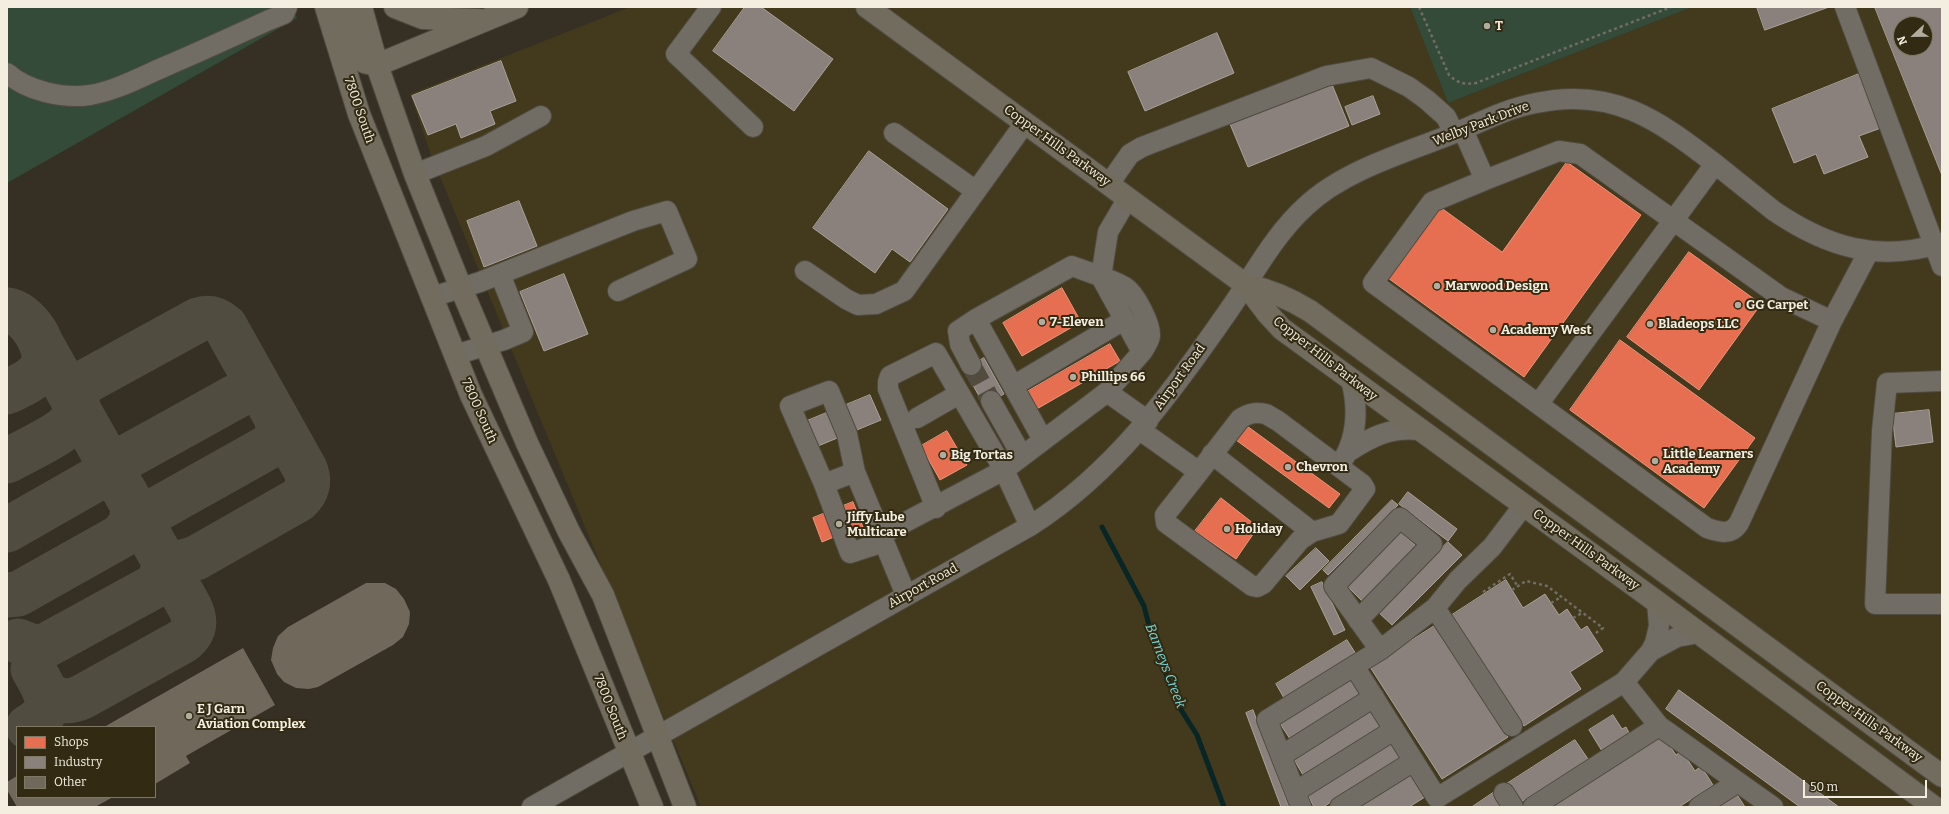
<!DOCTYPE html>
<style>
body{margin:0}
#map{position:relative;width:1949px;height:814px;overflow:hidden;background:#353023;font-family:Bitter,serif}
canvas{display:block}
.frame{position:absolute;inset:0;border:8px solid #f3eee0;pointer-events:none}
.legend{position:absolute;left:16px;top:726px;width:140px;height:72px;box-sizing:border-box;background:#322a12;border:1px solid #7f7864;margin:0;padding:5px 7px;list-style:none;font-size:12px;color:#f3eee0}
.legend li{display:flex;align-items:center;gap:8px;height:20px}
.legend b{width:20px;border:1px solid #7f7864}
.north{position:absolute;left:1893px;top:16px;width:40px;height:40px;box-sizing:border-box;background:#322a12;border:1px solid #7f7864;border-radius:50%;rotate:248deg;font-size:11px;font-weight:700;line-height:16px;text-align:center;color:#f3eee0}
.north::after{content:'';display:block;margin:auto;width:14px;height:18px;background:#b0ac9e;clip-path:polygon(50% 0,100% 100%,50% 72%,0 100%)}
.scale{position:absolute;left:1803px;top:780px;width:124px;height:18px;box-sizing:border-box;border:2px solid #f3eee0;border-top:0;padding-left:5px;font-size:12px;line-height:14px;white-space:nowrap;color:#f3eee0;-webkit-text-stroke:3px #322a12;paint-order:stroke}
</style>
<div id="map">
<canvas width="1949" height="814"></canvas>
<div class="frame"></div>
<ul class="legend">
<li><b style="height:11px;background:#e76f51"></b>Shops</li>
<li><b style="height:11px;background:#8a817c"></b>Industry</li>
<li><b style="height:11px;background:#70685b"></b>Other</li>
</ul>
<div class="north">N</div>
<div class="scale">50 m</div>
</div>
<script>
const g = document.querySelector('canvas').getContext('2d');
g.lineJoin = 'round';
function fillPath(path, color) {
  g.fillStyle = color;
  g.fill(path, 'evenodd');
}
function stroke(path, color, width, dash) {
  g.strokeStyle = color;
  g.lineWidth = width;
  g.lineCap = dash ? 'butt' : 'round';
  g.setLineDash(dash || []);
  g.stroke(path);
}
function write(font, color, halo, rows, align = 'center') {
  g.font = font + ' Bitter,serif';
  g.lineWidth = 4;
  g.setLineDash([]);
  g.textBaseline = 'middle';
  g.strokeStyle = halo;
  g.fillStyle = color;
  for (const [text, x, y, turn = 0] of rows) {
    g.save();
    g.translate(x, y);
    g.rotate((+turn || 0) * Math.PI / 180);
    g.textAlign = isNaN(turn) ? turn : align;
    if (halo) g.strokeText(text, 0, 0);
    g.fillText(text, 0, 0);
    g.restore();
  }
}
const built = new Path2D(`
 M630 7H1410L1448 103 1692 7H1942V807H701L431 155 410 94ZM1901 24H1925V48H1901Z`);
const green = new Path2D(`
 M7 7H292L297 18 7 183Z
 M1410 7H1692L1448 103Z`);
const shops = new Path2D(`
 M1567 162 1641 215 1524 377 1388 278 1440 207 1502 252Z
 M1689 252 1761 304 1699 390 1627 337Z
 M1062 288 1081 322 1022 356 1003 323Z
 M1620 340 1755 438 1704 508 1570 410Z
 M1110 344 1120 361 1035 410 1025 393Z
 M1247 426 1340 494 1329 508 1236 440Z
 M947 431 967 465 940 480 921 446Z
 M1221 498 1258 527 1236 559 1195 531Z
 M853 502 865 532 856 536 853 529 822 542 813 518Z`);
const industry = new Path2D(`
 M745 7H761L833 59 794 111 713 51Z
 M1757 7H1829L1765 30Z
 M1875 7H1942V175ZM1901 24H1925V48H1901Z
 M1217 33 1234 73 1145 111 1128 72Z
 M501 61 516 101 490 111 495 124 461 138 456 124 428 135 412 96Z
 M1859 74 1881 128 1859 136 1868 157 1824 174 1816 154 1794 163 1772 109Z
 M1331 82 1349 126 1248 167 1230 124Z
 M1373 96 1380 114 1352 125 1345 107Z
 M869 151 948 209 910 262 892 249 875 273 813 228Z
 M519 201 537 246 484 267 467 221Z
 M564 274 588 334 544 351 520 292Z
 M984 358 1004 394 984 405 964 369Z
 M870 395 881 420 818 446 807 421Z
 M1929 410 1933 442 1896 447 1892 414Z
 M1408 492 1457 529 1448 541 1399 504Z
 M1392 500 1398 505 1328 575 1323 570Z
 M1400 531 1417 547 1363 602 1346 585Z
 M1448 542 1462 555 1392 625 1378 612Z
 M1316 548 1329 561 1300 590 1286 576Z
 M1506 580 1523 608 1545 594 1559 615 1567 609 1581 630 1587 626 1603 651 1570 672 1581 689 1524 726 1452 615Z
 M1322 582 1345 630 1334 635 1311 587Z
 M1436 625 1508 737 1442 779 1370 667Z
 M1347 640 1356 654 1284 698 1276 684Z
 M1351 678 1361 694 1290 739 1279 722Z
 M1679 690 1839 807H1800L1666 709Z
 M1253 710 1289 807H1281L1246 713Z
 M1370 710 1381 727 1303 775 1293 758Z
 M1613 715 1622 729 1626 727 1629 733 1602 751 1589 730Z
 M1663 736 1676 755 1682 751 1695 771 1701 766 1713 785 1679 807H1553Z
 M1575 740 1588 759 1518 804 1505 785Z
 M1390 742 1400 759 1323 807H1314L1307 794Z
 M1411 774 1425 797 1409 807H1358Z
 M1493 793 1502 807H1472Z
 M1736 793 1745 807H1714Z`);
const stream = new Path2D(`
 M1102 527 1144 606 1152 637 1178 705 1197 735 1224 807`);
const taxiway = new Path2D(`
 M7 310C27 312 51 348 42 367 36 380 19 386 7 392
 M42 345 188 604C196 618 197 630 183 641L82 697C69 703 57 702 46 692
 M105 456 114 460 123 459 246 391 258 393 265 398
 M7 461C21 453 66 433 72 420 78 405 73 396 85 382L198 320C209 316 216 318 225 326L305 469C310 481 308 491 298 500L196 558 179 563 163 559
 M133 507 146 513 154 511 270 446C279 438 279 428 276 418
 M7 530 98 478 103 469 105 456
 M7 595 18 594 25 590 121 536 131 524 133 507
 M18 641 33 647 45 646 151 588C161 581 164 571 163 559
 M28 727C58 710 47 693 33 669`);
const building = new Path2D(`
 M366 583H385L396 589 404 599 410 612 409 624 403 637 393 645 318 687 309 689 296 688 284 682 277 674 271 660 273 648 278 636 288 627Z
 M243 648 275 705 186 756 190 763 155 784V727H104Z
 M17 776V797H113L95 807H17L7 790V782Z`);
const minorTunnel = new Path2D(`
 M971 365 991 401`);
const path = new Path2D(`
 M1419 7 1449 75C1458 83 1464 85 1476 83L1671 7
 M1512 590 1526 581 1547 586 1603 628 1593 635
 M1483 592 1510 574 1518 587
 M1551 603 1561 597
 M1573 618 1582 613`);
const minor = new Path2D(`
 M711 7 676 54 753 127
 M1845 7 1942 266
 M7 73C27 91 63 99 90 95 115 91 141 77 164 67 199 52 234 36 269 20L284 14 287 7
 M1463 130 1485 180 1432 202 1373 283 1707 528C1719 532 1731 536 1739 523L1832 321 1781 297 1580 154 1559 151 1485 180
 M894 133 976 191 1025 123
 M415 174 486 146 541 116
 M1109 184 1130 154 1142 147 1326 76 1371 68 1409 87 1427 100 1446 117 1454 133
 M805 271 846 299 858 305 876 304 904 291 976 191
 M432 297 480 282 633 221 667 211 687 259 618 291
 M976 319 1043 440
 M1832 321 1869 251
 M455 355 504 340 523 332 500 274
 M971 365 960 344 958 331 976 319 1072 266C1090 273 1109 278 1125 287 1135 293 1151 324 1150 336 1149 342 1145 347 1142 352
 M1942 381 1887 383 1882 431 1875 604H1942
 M1013 386 1124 320
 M1107 392 1142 352 1101 277 1108 232 1128 198
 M991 401 1022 456
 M1539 403 1715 164
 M917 418 959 394
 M1140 430 1199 472 1240 419C1249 413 1255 412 1266 414L1278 421 1362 484 1365 489 1339 524 1312 532 1300 540 1263 584 1257 587 1252 586 1166 523 1165 515 1199 472
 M1348 452C1371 437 1390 427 1419 430
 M1212 454 1312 532
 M1339 466C1357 440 1359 410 1351 380
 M855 472 824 484 790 406 829 391 847 434 855 472 906 595
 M824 484 850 553 884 542
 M1524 505 1492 547 1458 580 1435 608 1380 650 1354 666 1437 798 1624 682 1651 651 1655 643 1659 626 1657 602
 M936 508 888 389V382L890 376 936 353 1004 470 1107 392 1148 421
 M881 535 1004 470 1030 526
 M1435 608 1512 726
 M1358 620 1432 544 1400 518 1334 586 1380 650
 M1651 651 1677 637 1699 633
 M1624 682 1659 726 1773 807
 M1281 756 1374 697
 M1295 792 1394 730
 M1504 793 1513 807
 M532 807 1030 526C1115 472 1173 391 1229 310 1254 274 1274 235 1306 206 1344 170 1407 152 1455 133 1481 122 1508 108 1536 103 1612 87 1657 119 1714 163 1734 179 1754 195 1774 211 1827 247 1878 263 1942 243
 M1301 807 1267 720 1354 666
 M1340 807 1414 761
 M1533 807 1659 726
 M1699 807 1738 782`);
const major = new Path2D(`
 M326 7 359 114 471 395 559 580 652 807
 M342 7 355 51 364 62 377 65 517 7
 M361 7 377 65 415 174 461 288 527 443 569 532 603 595 685 807
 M395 7 423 18 479 20
 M867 7 1246 285 1268 314 1282 329 1657 602 1934 807
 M1246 285C1270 290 1289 298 1310 311L1942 776`);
const markers = [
 [1487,26,4,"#b0ac9e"],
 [1437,286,4,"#b0ac9e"],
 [1738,305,4,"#b0ac9e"],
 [1042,322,4,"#b0ac9e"],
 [1650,324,4,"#b0ac9e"],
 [1493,330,4,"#b0ac9e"],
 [1073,377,4,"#b0ac9e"],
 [943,455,4,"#b0ac9e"],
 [1655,461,4,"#b0ac9e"],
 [1288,467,4,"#b0ac9e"],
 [839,524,4,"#b0ac9e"],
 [1227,529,4,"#b0ac9e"],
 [189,716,4,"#b0ac9e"]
];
const poiNames = [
 ["T",1495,26],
 ["Marwood Design",1445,286],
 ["GG Carpet",1746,305],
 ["7-Eleven",1050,322],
 ["Bladeops LLC",1658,324],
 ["Academy West",1501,330],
 ["Phillips 66",1081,377],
 ["Little Learners",1663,454],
 ["Academy",1663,469],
 ["Big Tortas",951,455],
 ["Chevron",1296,467],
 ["Jiffy Lube",847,517],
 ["Multicare",847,532],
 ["Holiday",1235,529],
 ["E J Garn",197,709],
 ["Aviation Complex",197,724]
];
const streetNames = [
 ["7800 South",359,110,71],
 ["Welby Park Drive",1481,124,-21],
 ["Copper Hills Parkway",1057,146,36],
 ["Copper Hills Parkway",1325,359,38],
 ["Airport Road",1180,377,-54],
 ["7800 South",479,411,66],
 ["Copper Hills Parkway",1586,550,36],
 ["Airport Road",923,586,-29],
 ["7800 South",610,707,68],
 ["Copper Hills Parkway",1869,722,36]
];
const waterNames = [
 ["Barneys Creek",1165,666,69]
];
fillPath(built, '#43391c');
fillPath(green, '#354b39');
fillPath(shops, '#e76f51');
stroke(shops, '#eb957c', 1);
fillPath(industry, '#8a817c');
stroke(industry, '#aaa29a', 1);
stroke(stream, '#082625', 5);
stroke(taxiway, '#504c40', 45);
fillPath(building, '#70685b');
stroke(minorTunnel, '#524c3f', 20, [20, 10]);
stroke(minor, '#4f4b40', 22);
stroke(major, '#4f4b40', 24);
stroke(path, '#706d64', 2.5, [3, 3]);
stroke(minor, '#716d64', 20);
stroke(major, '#716c5e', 22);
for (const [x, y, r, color] of markers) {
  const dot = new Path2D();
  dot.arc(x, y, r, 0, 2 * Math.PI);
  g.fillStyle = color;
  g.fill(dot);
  stroke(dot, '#322a12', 1.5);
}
write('bold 13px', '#f3eee0', '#322a12', poiNames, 'left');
write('13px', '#f3eee0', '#322a12', streetNames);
write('italic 14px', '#75d6d7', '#322a12', waterNames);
</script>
